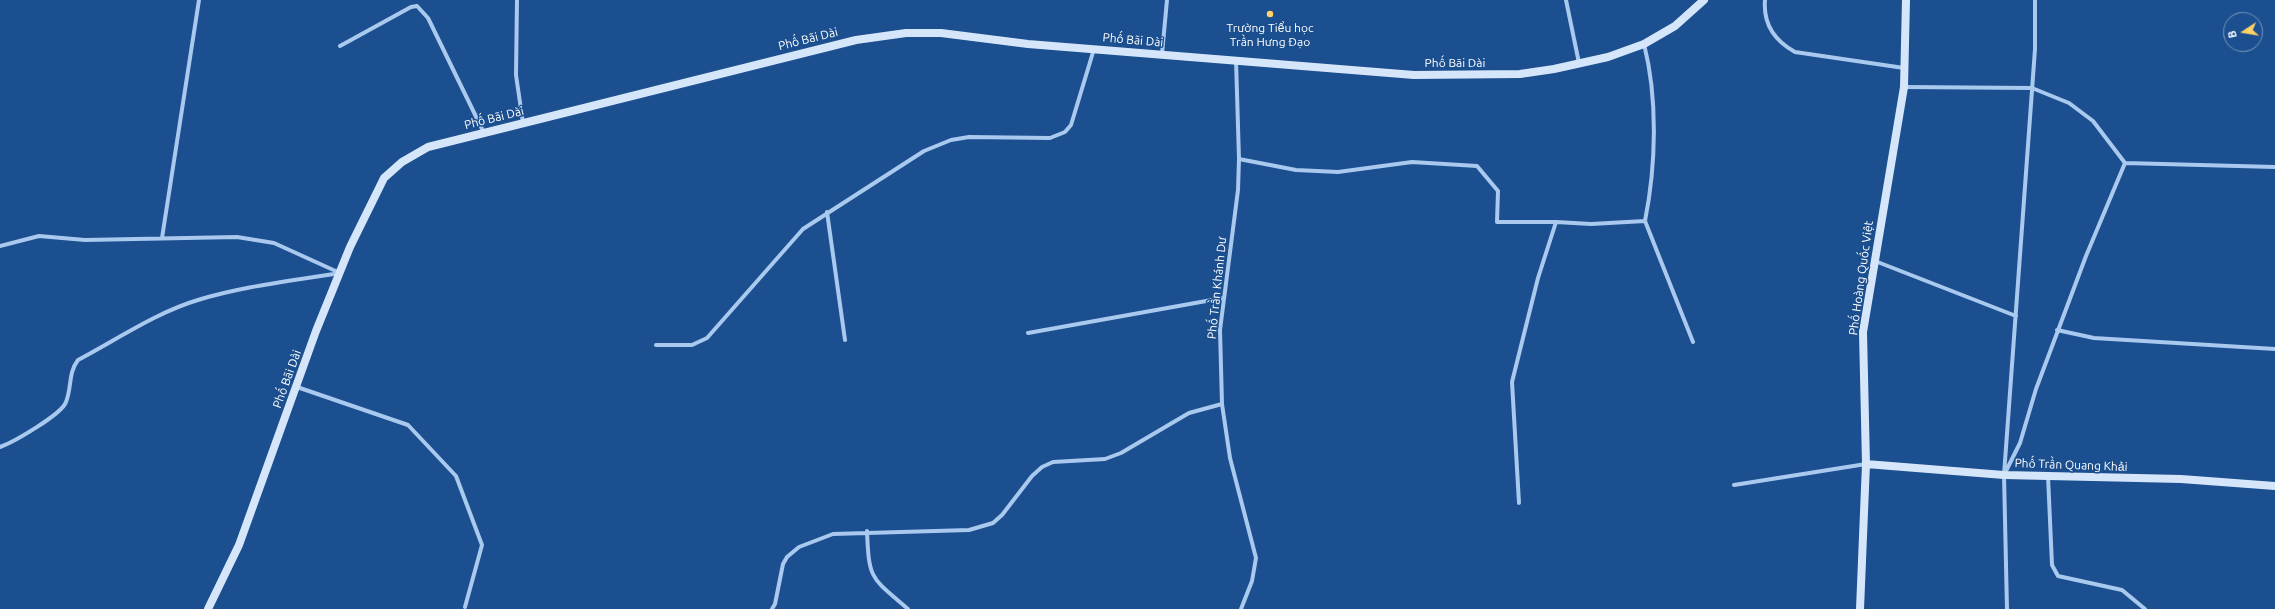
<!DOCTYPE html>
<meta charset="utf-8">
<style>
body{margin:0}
#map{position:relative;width:2275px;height:609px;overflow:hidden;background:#1b4f8f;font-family:Ubuntu,sans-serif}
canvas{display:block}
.north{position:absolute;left:2223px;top:12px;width:40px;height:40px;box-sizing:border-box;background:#1b4f8f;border:1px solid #7695bc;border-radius:50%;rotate:258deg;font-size:11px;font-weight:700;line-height:16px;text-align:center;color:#fff}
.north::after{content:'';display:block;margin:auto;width:14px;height:18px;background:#ffd166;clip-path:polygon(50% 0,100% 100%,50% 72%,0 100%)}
</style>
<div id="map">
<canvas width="2275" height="609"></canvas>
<div class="north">B</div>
</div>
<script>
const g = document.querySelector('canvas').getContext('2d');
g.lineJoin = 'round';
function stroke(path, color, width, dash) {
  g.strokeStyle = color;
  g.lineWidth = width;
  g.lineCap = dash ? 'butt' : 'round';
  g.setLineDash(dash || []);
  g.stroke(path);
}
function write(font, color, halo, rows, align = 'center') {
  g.font = font + ' Ubuntu,sans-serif';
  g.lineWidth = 3;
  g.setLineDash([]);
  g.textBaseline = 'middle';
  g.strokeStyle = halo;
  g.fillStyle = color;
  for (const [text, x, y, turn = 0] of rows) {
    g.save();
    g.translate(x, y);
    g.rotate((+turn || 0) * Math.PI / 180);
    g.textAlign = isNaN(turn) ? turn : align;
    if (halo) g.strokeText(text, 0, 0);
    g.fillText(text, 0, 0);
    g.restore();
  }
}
const street = new Path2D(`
 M517 0 516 75 523 123
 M1566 0 1579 63
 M1765 0C1763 24 1775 41 1795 52L1904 68
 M340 46 411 7 417 6 428 18 484 133
 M1162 54 1167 0
 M1236 60 1239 159 1238 190 1220 330 1222 404 1230 458 1256 558 1252 581 1241 609
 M1904 87 2032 88 2069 103 2093 121 2125 163 2275 167
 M1239 159 1296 170 1338 172 1412 162 1477 166 1498 191 1497 222H1556
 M827 212 845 340
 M1645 221 1693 342
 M162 238 199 0
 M0 246 39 236 85 240 237 237 274 243 340 273
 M1875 261 2016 316
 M2057 330 2094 338 2275 349
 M1028 333 1223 298
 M656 345H692L707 338 803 229 924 151 951 140 969 137 1050 138 1065 132 1071 125 1094 49
 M297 387 408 425 456 476 482 545 465 607
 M0 447C14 442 62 414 66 402 72 387 68 373 78 360 116 340 157 312 198 300 243 286 292 281 339 273
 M2005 473 2020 443 2036 389 2086 256 2125 163
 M2048 476 2052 565 2058 576 2122 590 2145 609
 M1734 485 1866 464
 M1519 503 1512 382 1538 278 1556 222 1591 224 1645 221C1656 166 1658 99 1644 44
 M867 531C869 581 871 577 908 609
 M772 609 775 604 783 564 787 557 799 547 833 534 969 530 993 523 1002 515 1032 476 1042 467 1053 462 1105 459 1121 453 1189 413 1222 404
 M2007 609 2004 475 2035 49V0`);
const secondary = new Path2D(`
 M1866 464 2004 475 2181 479 2275 486
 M208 609 239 545 316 331 350 247 384 178 402 162 428 147 856 40 906 33H941L1028 44 1414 75 1520 74 1554 69 1608 57 1644 44 1675 26 1704 0
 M1860 609 1866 464 1863 332 1904 87 1906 0`);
const markers = [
 [1270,14,4,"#ffd166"]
];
const poiNames = [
 ["Trường Tiểu học",1270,28],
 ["Trần Hưng Đạo",1270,42]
];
const streetNames = [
 ["Phố Bãi Dài",808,39,-14],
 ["Phố Bãi Dài",1133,40,5],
 ["Phố Bãi Dài",1455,63],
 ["Phố Bãi Dài",494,118,-14],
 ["Phố Hoàng Quốc Việt",1861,278,-82],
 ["Phố Trần Khánh Dư",1217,288,-84],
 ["Phố Bãi Dài",287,379,-70],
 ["Phố Trần Quang Khải",2071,465,2]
];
stroke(street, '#a9c9ee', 4);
stroke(secondary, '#d6e6fa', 8);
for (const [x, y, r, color] of markers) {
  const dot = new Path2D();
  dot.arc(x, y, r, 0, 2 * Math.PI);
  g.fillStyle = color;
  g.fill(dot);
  stroke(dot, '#1b4f8f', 1.5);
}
write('12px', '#fff', '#1b4f8f', poiNames);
write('12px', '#fff', '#1b4f8f', streetNames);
</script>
